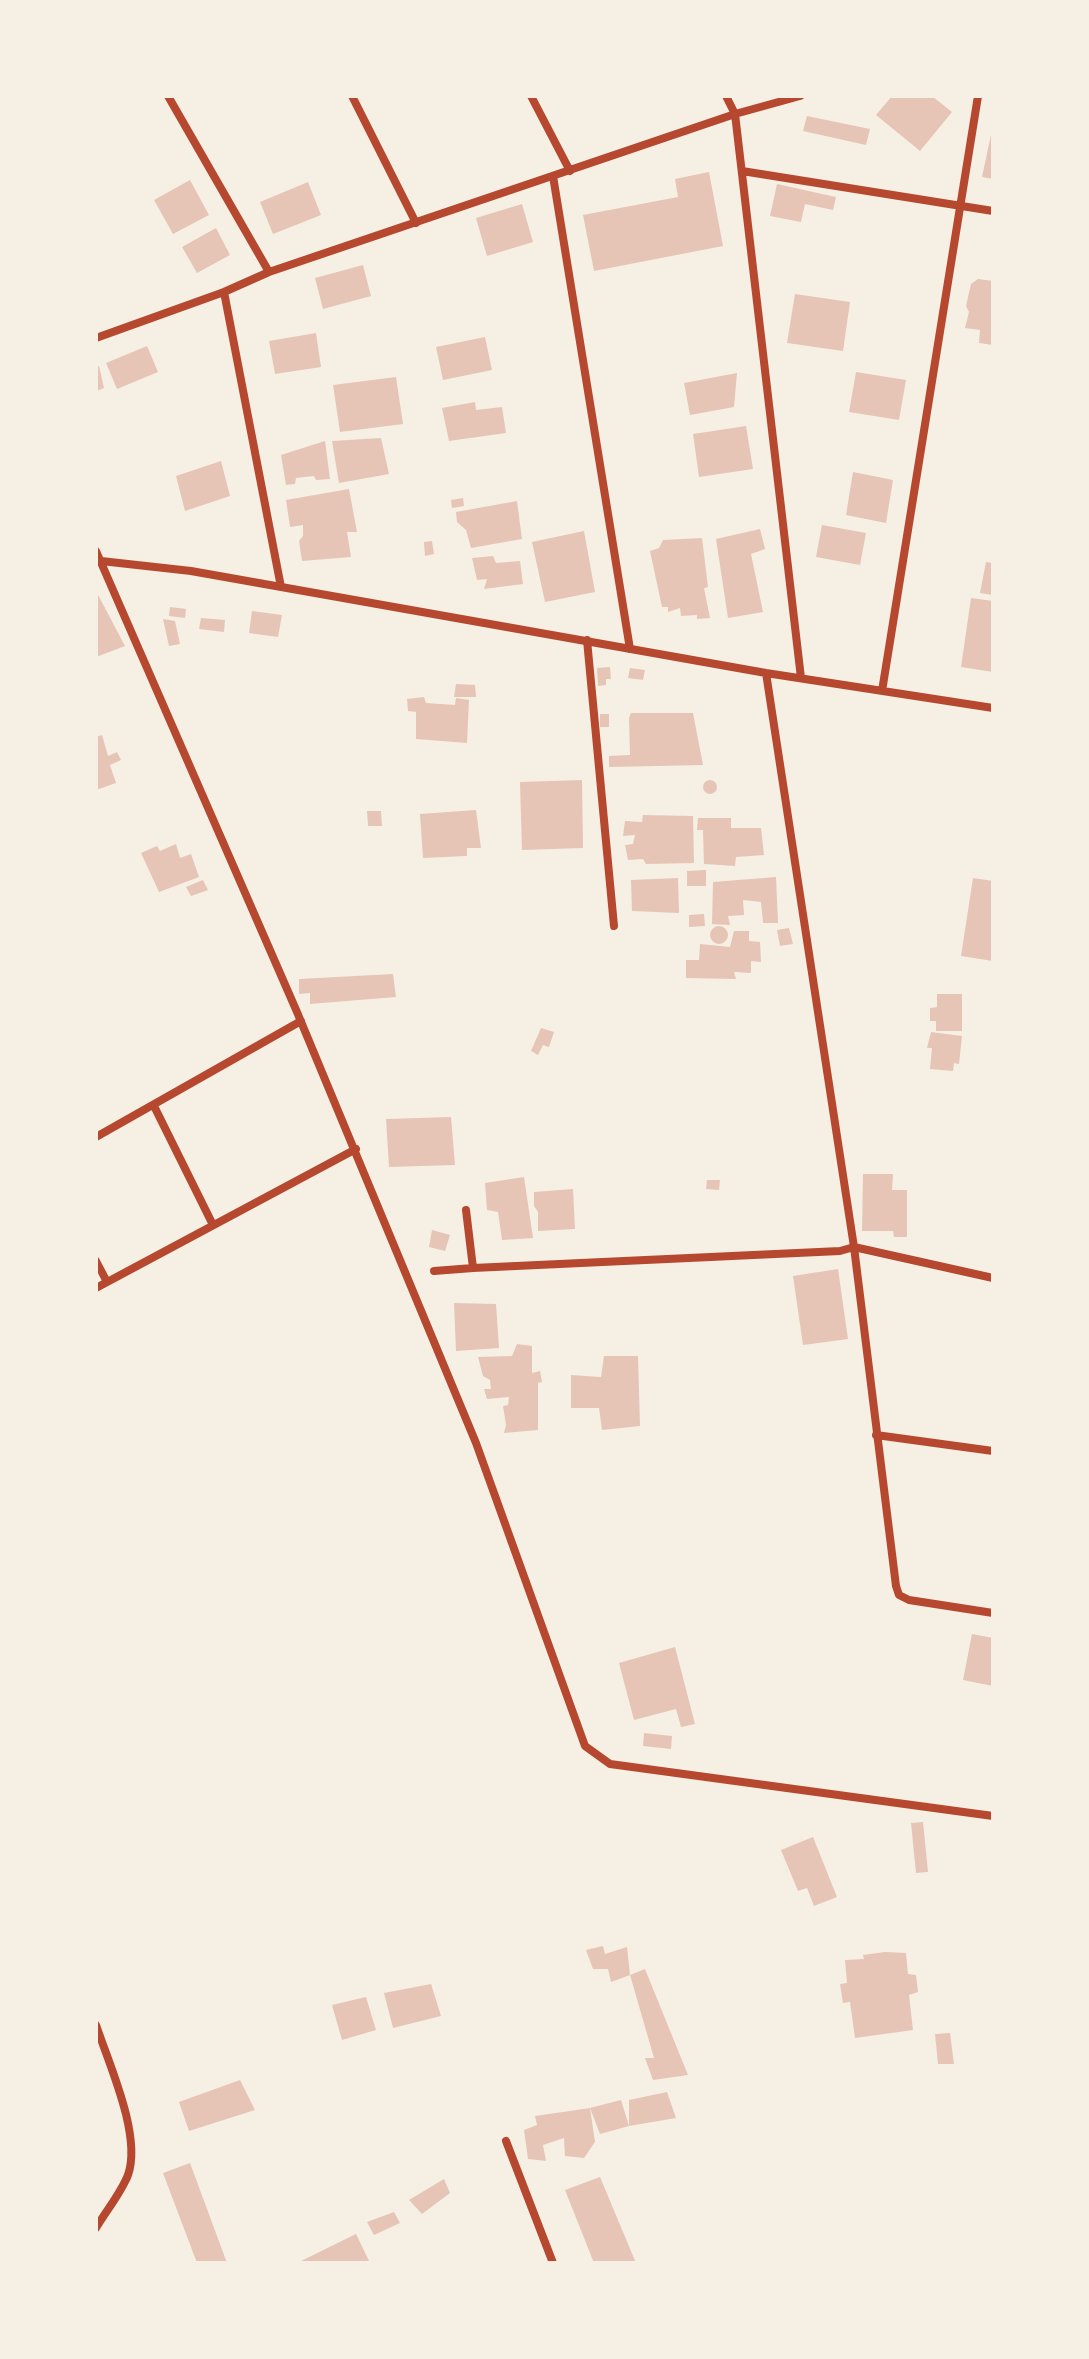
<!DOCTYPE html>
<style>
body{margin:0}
#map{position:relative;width:1089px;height:2359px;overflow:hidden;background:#f6efe4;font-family:Figtree,sans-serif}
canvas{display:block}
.frame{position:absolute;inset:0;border:98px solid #f6efe4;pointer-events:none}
</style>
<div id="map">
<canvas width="1089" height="2359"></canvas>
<div class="frame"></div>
</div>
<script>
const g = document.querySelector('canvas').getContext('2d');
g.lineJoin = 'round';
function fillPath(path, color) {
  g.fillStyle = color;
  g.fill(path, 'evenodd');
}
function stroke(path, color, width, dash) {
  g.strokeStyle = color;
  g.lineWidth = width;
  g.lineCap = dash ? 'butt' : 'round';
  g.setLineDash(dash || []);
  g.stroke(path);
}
const building = new Path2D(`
 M892 96H932L952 112 920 151 876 115Z
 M807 116 870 129 866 145 803 131Z
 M992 130H993V179L982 177Z
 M709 172 723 246 594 271 583 215 678 197 675 179Z
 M190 180 209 215 173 234 154 200Z
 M308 182 321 215 273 234 260 202Z
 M777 184 836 197 833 210 805 204 801 222 770 216Z
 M522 204 533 242 487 256 476 218Z
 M216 228 230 255 197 273 182 247Z
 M363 265 371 296 323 309 315 278Z
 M978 279 993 281V345L979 343 980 330 965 328 969 312 966 306 971 284Z
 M795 294 850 302 843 351 787 343Z
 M316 333 321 367 275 374 269 341Z
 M485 337 492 370 443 380 436 347Z
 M147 346 158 372 117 389 106 363Z
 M99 366 104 388 96 391V367Z
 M856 372 906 380 899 420 849 412Z
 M737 373 734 407 690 415 684 383Z
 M396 377 403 424 340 432 333 385Z
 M475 402 476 410 502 407 506 433 449 441 442 408Z
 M746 426 753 469 699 477 693 434Z
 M381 438 389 474 339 483 332 441Z
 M325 441 330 479 316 480 314 476 296 478 295 484 286 485 281 455Z
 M221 461 230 496 185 511 176 476Z
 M853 472 893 480 886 523 846 515Z
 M349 489 357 532H347L351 557 302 561 299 541 303 536V525L290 527 286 500Z
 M463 498 464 506 452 508 451 500Z
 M517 501 522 539 471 548 466 530 457 522 456 512Z
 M822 525 866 533 860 565 816 557Z
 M760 529 765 549 751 554 763 612 728 618 716 539Z
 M584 531 595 592 545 602 532 542Z
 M702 538 708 587 704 588 710 618 697 619V615L681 616 680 608 668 612V607H662L650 551 659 548 663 540Z
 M432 541 434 554 425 556 424 542Z
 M493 556 496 563 520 561 523 584 484 589 487 579 477 580 472 558Z
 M986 562 993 563V595L980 593Z
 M96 591 125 646 96 657Z
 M971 598 993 601V672L961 667Z
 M170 607 186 609 185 618 169 616Z
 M252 611 282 615 278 637 249 633Z
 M201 618 225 620 224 632 199 629Z
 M163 619 175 621 180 644 169 646Z
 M610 667 611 679H606V685L598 686 597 668Z
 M630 668 645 670 643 680 628 678Z
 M456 684 475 685 476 697H454Z
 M424 697 426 703 455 705 456 698 469 700 467 743 416 739V712L408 711 407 699Z
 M631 713H693L703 765 609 767V756L630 755 629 718Z
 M600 714H609V727H600Z
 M102 735 108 756 117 752 121 760 110 765 116 783 96 790V737Z
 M582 780 583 848 522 850 520 782Z
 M703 787a7 7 0 1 1 14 0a7 7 0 1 1-14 0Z
 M476 810 481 848H467V856L423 858 420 814Z
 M367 811H381L382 826H368Z
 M643 815 693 816 694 863 646 864 643 859 628 860 625 845 633 844 635 835 623 836 625 821 642 822Z
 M698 818H731V828H761L764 855 736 857 735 866 704 864 703 830H697Z
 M176 844 180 858 191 854 199 877 159 892 141 853 157 846 160 851Z
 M706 870V886H687V871Z
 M776 877 778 923H763L761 902 743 900 744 915 728 916 730 925 712 924 713 882Z
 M678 878 679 913 632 911 631 880Z
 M973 878 993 881V961L961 956Z
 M203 880 208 890 191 896 186 887Z
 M704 914 705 926 689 927V915Z
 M710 935a9 9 0 1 1 18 0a9 9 0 1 1-18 0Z
 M789 928 793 944 780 946 777 930Z
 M734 931H749V941L760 942 761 962 751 961V973L734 972 736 979 686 978V960H699L700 944 730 947Z
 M393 974 396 997 310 1004V993L299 994V979Z
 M937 994H962V1031H936V1021H930V1008L937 1007Z
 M541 1028 554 1032 549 1047 543 1045 538 1055 531 1051Z
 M931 1032 962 1036 959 1064 954 1063 953 1071 930 1069 932 1048H927Z
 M451 1117 455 1165 389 1167 386 1119Z
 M863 1174H893L892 1190H907V1237H894L893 1231H862Z
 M524 1177 533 1238 502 1240 498 1212 487 1210 485 1183Z
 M707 1180H720L719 1190 706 1189Z
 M573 1189 575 1229 538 1231V1212L534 1206V1192Z
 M432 1230 450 1235 445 1251 429 1247Z
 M838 1269 848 1339 803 1345 793 1276Z
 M454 1303 496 1304 499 1348 456 1351Z
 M517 1344 532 1346V1373L540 1371 542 1382 538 1383V1430L504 1433 506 1425 503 1406 508 1405 509 1397 487 1399 484 1389H491L490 1380 483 1376 478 1357 512 1356Z
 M604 1356H638L640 1426 602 1430 599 1408H571V1375L601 1377Z
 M972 1634 993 1638V1686L963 1680Z
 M675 1647 695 1724 681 1727 676 1709 634 1720 619 1663Z
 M644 1733 672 1736 671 1749 643 1746Z
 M923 1822 928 1872 916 1873 911 1823Z
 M813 1837 837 1897 814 1906 807 1888 798 1891 781 1850Z
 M603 1946 605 1954 627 1947 630 1975 611 1982 608 1969H593L586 1950Z
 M885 1952 906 1953 908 1974 916 1975 918 1992 909 1995 913 2030 855 2038 850 2002 843 2003 840 1984 847 1983 845 1960 864 1959 863 1955Z
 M645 1969 688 2075 653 2080 645 2058H654L630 1975Z
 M431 1984 441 2016 393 2028 384 1993Z
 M366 1997 376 2030 342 2040 332 2005Z
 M950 2033 954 2064H938L935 2034Z
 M240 2080 255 2110 189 2131 179 2102Z
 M667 2092 676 2118 629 2126V2100Z
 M621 2100 629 2126 600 2134 590 2108Z
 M590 2108 595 2142 584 2158 565 2156 564 2138 543 2145 546 2161 528 2159 524 2130 537 2125 535 2116Z
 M190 2163 227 2263H197L163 2173Z
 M600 2177 636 2263H594L565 2190Z
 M444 2179 450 2193 422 2214 409 2200Z
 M394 2212 400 2223 374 2235 367 2222Z
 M356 2234 370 2263H297Z`);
const minor = new Path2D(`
 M168 96 269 272
 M352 96 416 223
 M531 96 570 171
 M726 96 735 114 801 678
 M742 171 993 211
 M553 176 630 649
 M224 292 281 587
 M96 338 224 292 269 272 735 114 800 96
 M96 551 297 1012 476 1443 585 1746 610 1764 993 1816
 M101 561 191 571 766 673 993 708
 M587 640 614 926
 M766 673 854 1247 896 1586 899 1595 909 1600 993 1613
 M882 691 978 96
 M154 1106 213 1225
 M96 1137 301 1021
 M466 1210 473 1268 840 1251 854 1247 993 1278
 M96 1261 107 1282
 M434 1271 473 1268
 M96 1288 356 1149
 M876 1435 993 1451
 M96 2025C109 2064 142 2136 128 2175 121 2193 106 2211 96 2228
 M506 2141 553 2263`);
fillPath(building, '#e6c5b7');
stroke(minor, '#b5482f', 8);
</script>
